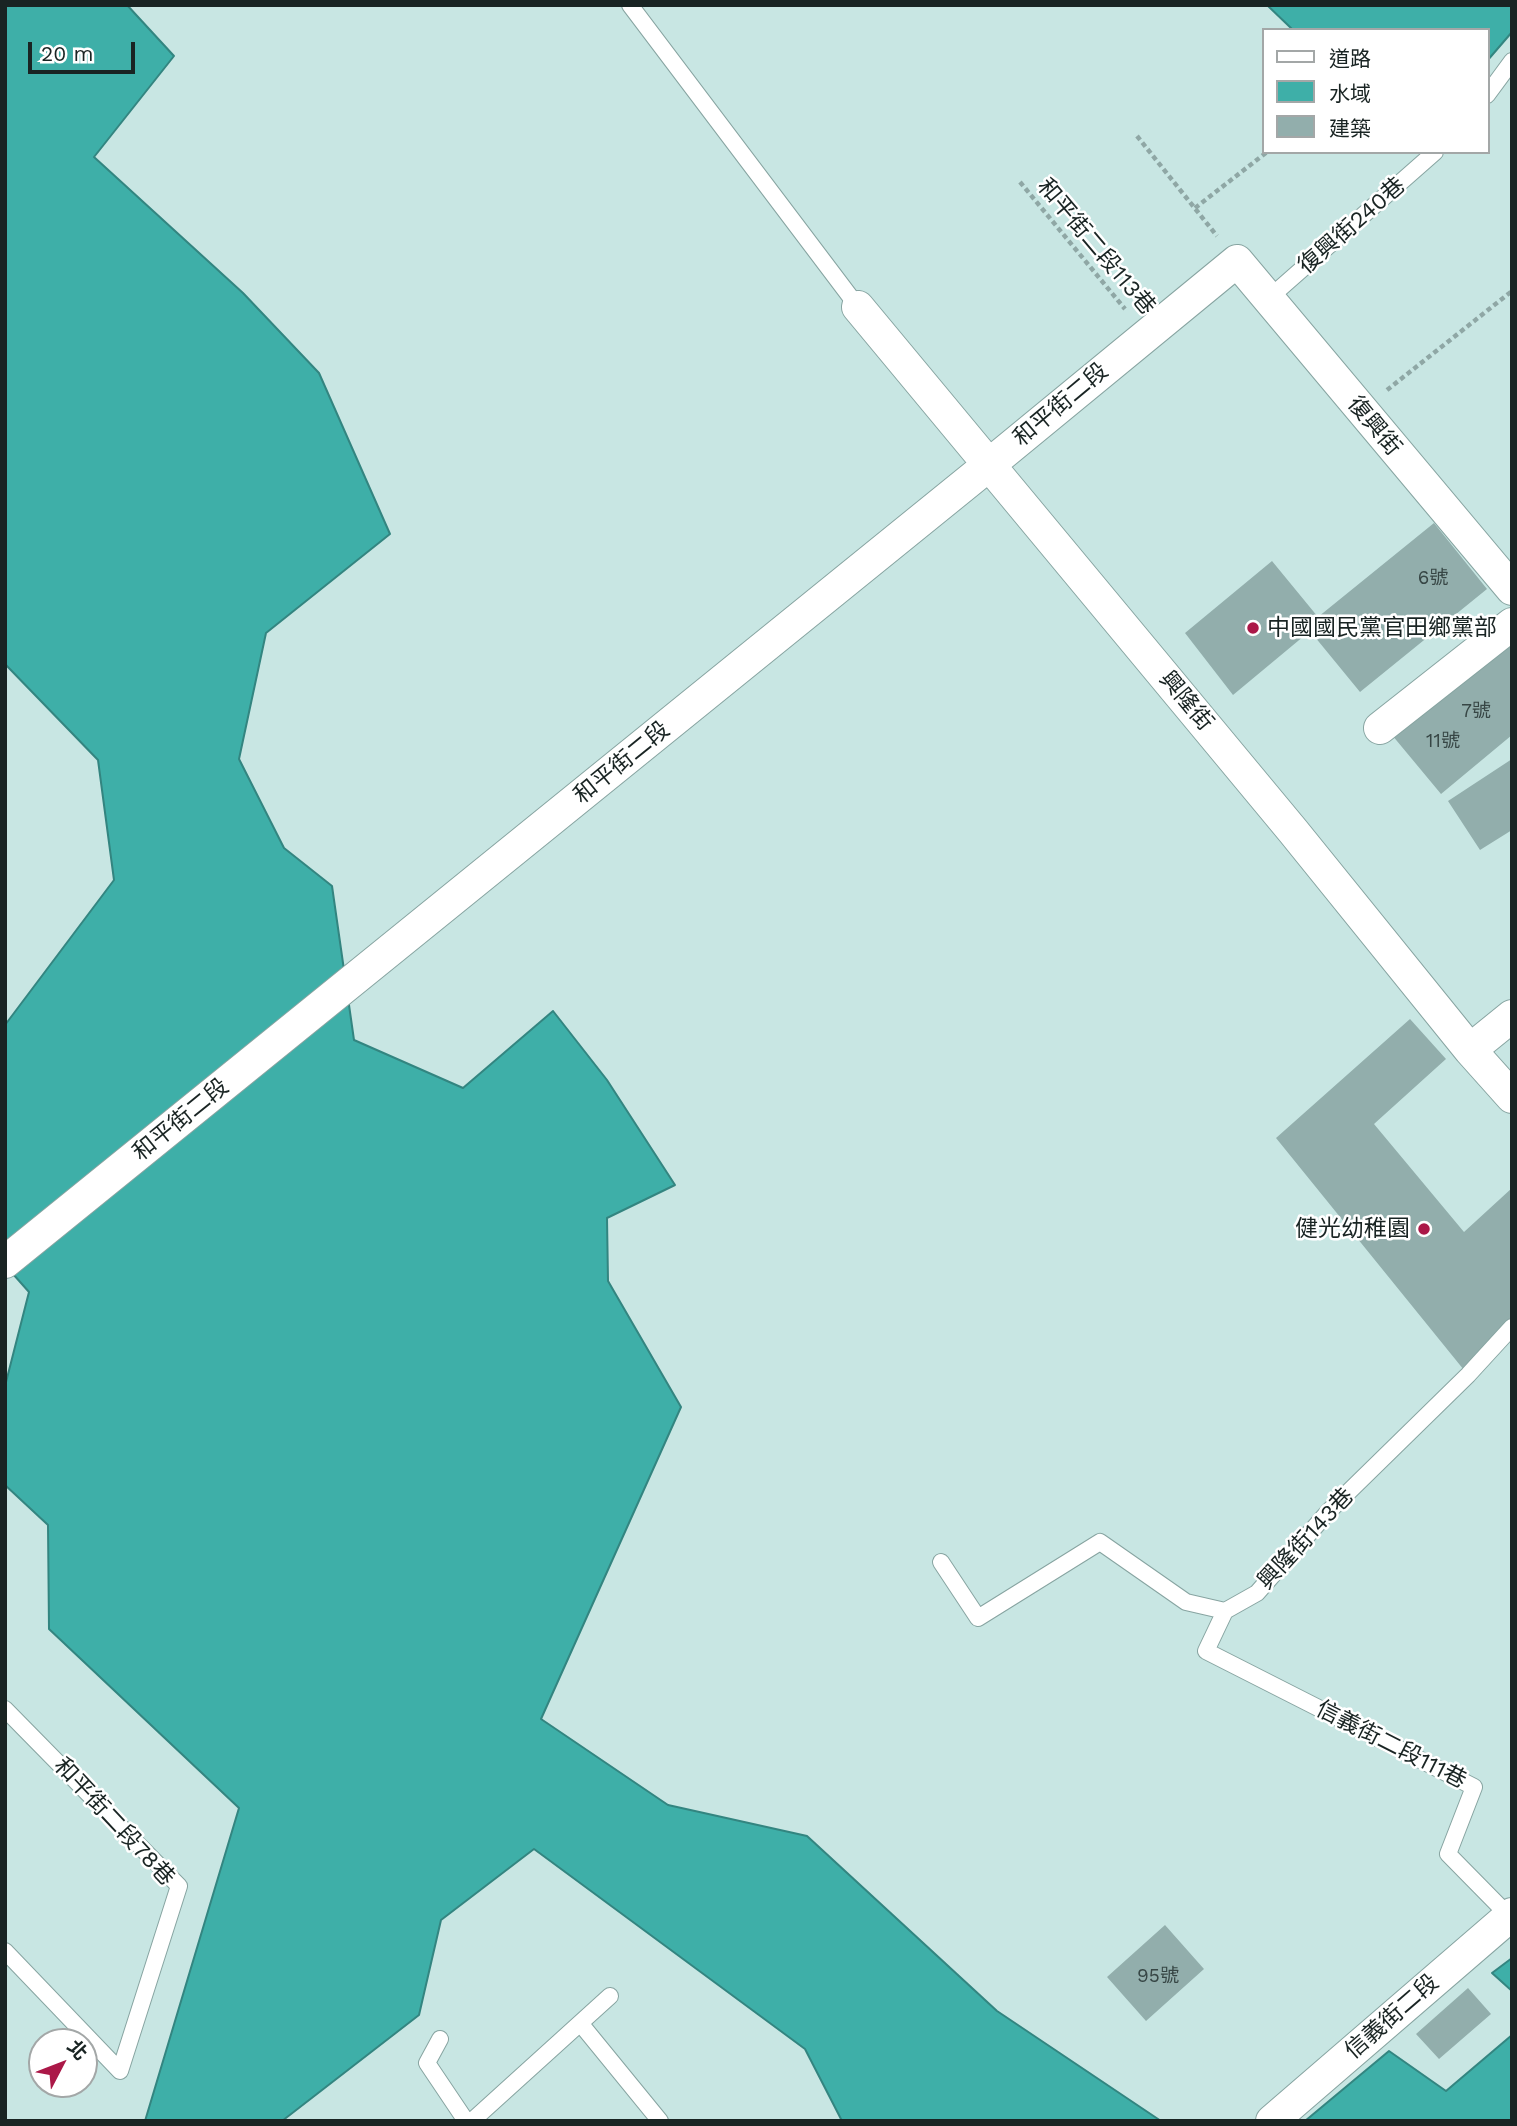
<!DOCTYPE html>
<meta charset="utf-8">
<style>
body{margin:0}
#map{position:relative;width:1517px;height:2126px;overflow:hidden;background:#c8e6e3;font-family:"Work Sans","Noto Sans TC",sans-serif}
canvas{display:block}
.frame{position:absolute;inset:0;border:7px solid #192423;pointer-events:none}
.legend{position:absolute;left:1262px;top:28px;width:228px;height:126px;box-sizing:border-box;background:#fff;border:2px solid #a3a7a7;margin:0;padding:9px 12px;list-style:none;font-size:21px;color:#192423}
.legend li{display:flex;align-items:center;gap:14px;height:35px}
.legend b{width:35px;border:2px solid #a3a7a7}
.north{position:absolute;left:28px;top:2028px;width:70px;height:70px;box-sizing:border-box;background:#fff;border:2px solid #a3a7a7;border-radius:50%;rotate:48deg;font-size:19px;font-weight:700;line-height:28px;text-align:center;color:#192423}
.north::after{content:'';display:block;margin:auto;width:24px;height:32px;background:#ab1848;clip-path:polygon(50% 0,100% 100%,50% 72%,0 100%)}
.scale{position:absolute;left:28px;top:42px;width:107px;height:32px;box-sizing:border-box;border:4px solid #192423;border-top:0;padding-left:9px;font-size:21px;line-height:24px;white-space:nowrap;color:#192423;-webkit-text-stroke:5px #fff;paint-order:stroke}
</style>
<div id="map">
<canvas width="1517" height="2126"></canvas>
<div class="frame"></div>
<ul class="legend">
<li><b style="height:9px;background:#fff"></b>道路</li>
<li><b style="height:19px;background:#3eafa8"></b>水域</li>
<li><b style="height:19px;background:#92aeac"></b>建築</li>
</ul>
<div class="north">北</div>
<div class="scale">20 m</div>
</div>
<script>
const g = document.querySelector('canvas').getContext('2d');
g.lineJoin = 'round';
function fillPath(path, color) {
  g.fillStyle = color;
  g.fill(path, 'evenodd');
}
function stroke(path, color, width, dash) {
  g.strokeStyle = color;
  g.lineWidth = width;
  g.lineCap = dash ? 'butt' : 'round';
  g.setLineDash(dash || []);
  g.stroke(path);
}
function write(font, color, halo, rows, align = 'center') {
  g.font = font + ' "Work Sans","Noto Sans TC",sans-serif';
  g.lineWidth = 5;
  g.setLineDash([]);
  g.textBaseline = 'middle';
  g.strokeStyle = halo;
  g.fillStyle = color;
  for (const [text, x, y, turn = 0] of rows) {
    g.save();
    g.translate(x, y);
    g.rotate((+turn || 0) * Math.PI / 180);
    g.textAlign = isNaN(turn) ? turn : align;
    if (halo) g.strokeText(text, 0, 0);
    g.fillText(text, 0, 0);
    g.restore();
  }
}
const water = new Path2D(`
 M5 5H127L174 56 94 157 243 293 319 373 390 534 266 633 239 759 284 848 332 886 354 1040 463 1088 553 1011 607 1080 675 1185 607 1218 608 1281 681 1407 541 1719 668 1805 807 1836 997 2011 1161 2121H842L805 2049 534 1849 441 1920 419 2015 282 2121H145L239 1808 49 1629 48 1525 5 1485V1386L29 1292 5 1265V1025L114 880 98 760 5 664Z
 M1267 5H1512V32L1487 61V30H1293Z
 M1512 1958V1991L1492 1973Z
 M1512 2035V2121H1305L1389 2051 1446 2091Z`);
const building = new Path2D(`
 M1434 523 1487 589 1360 692 1310 631 1233 695 1185 633 1272 561 1318 617Z
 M1512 626V735L1441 794 1387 729Z
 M1512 759V830L1480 850 1448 801Z
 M1410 1019 1446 1059 1374 1124 1464 1232 1512 1188V1327L1468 1375 1276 1138Z
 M1165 1925 1204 1969 1146 2021 1107 1977Z
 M1468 1988 1491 2014 1439 2059 1416 2034Z`);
const path = new Path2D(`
 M1137 136 1217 236
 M1020 182 1125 309
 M1195 208 1267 152
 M1387 390 1512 291`);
const lane = new Path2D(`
 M630 5 858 307
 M1487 95 1512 61
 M1268 299 1435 152
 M941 1562 978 1618 1100 1542 1186 1602 1225 1611 1257 1593 1328 1512 1468 1375 1512 1327
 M1225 1611 1206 1651 1474 1787 1448 1854 1509 1916
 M5 1709 179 1886 120 2071 5 1951
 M580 2023 660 2121
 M440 2039 427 2063 466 2121
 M472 2121 610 1996`);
const street = new Path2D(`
 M858 307 1293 831 1470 1050 1512 1097
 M1380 728 1512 624
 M1470 1050 1512 1016
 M5 1262 990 464 1237 261 1512 589
 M1272 2121 1512 1914`);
const markers = [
 [1253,628,7,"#ab1848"],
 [1424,1229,7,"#ab1848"]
];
const numberNames = [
 ["6號",1433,578],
 ["7號",1476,711],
 ["11號",1443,741],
 ["95號",1158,1976]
];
const streetNames = [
 ["復興街240巷",1352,226,-41],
 ["和平街二段113巷",1096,247,50],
 ["和平街二段",1061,405,-40],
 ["復興街",1374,426,50],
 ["興隆街",1186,701,50],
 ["和平街二段",622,763,-39],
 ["和平街二段",181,1120,-39],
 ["興隆街143巷",1306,1539,-47],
 ["信義街二段111巷",1391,1745,27],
 ["和平街二段78巷",114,1822,47],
 ["信義街二段",1392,2017,-41]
];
const poiNames = [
 ["中國國民黨官田鄉黨部",1267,628],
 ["健光幼稚園",1410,1229,"right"]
];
fillPath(water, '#3eafa8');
stroke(water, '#338580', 2);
fillPath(building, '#92aeac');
stroke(lane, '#87a4a1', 18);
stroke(street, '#87a4a1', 34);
stroke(path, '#8fa7a5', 4.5, [5, 3.5]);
stroke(lane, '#fff', 16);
stroke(street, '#fff', 32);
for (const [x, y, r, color] of markers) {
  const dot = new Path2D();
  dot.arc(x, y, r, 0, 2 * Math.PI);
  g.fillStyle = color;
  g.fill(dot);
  stroke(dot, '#fff', 2.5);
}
write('19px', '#374645', null, numberNames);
write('23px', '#192423', '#fff', streetNames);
write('23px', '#192423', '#fff', poiNames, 'left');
</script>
